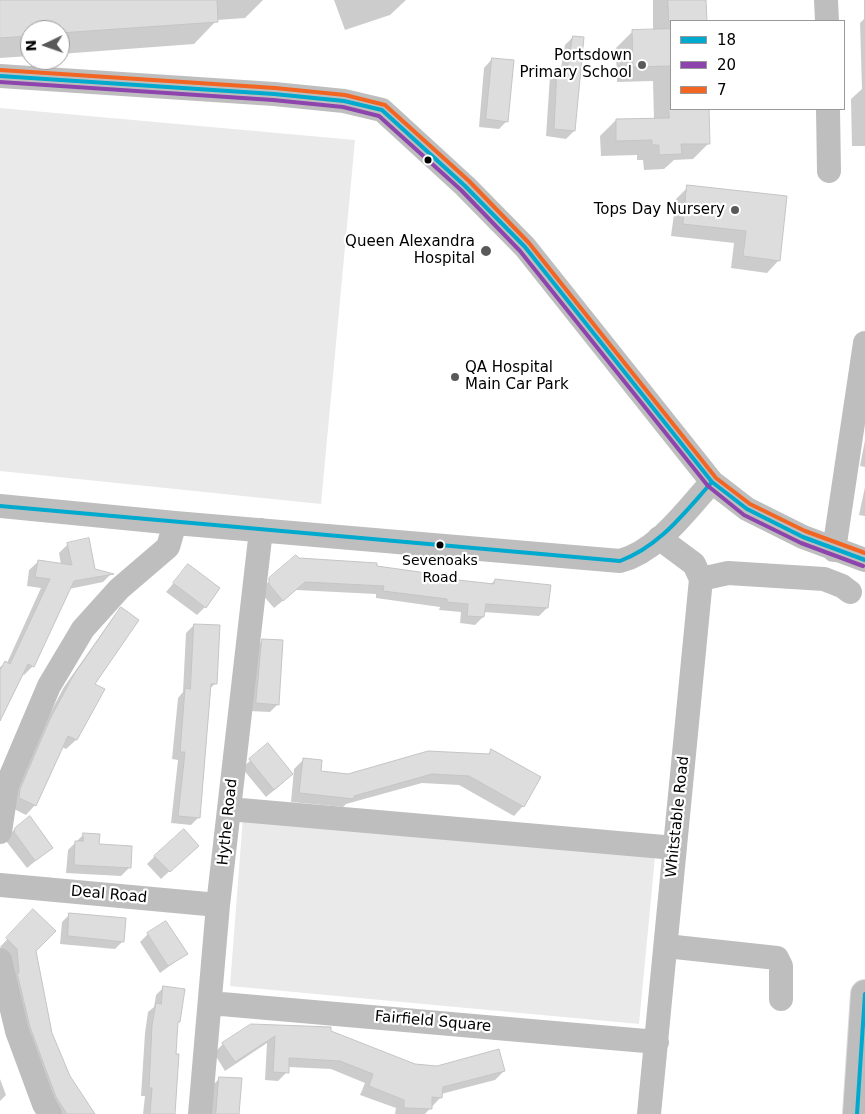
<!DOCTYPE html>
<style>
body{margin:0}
#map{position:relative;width:865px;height:1114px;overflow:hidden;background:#fff;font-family:"DejaVu Sans",sans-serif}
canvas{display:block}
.legend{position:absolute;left:670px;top:20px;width:175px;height:90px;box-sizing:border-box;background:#fff;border:1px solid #999;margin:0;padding:6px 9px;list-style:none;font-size:15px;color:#000}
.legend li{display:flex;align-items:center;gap:10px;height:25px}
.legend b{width:25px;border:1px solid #999}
.north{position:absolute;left:20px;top:20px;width:50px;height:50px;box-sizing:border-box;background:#fff;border:1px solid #999;border-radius:50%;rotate:267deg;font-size:14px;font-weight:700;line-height:20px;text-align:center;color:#000}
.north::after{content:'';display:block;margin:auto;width:18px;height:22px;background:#595959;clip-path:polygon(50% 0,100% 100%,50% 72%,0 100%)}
</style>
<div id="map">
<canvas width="865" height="1114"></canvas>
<ul class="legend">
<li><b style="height:6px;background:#00a9ce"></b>18</li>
<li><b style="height:6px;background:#8e44ad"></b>20</li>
<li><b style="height:6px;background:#f26522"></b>7</li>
</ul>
<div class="north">N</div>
</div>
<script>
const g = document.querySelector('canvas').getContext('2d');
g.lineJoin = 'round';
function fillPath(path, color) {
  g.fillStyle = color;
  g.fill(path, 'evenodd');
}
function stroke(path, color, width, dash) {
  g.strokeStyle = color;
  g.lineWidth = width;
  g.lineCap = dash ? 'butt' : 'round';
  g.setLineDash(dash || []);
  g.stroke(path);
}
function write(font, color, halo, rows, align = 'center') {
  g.font = font + ' "DejaVu Sans",sans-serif';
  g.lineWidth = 4.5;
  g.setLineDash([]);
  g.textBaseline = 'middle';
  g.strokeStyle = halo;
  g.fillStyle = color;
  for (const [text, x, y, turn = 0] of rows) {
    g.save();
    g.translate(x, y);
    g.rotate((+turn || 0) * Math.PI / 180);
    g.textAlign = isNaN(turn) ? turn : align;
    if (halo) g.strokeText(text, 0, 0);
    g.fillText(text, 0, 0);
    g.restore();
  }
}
const green = new Path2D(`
 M0 108 355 140 321 504 0 471Z
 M243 817 655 857 639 1024 230 986Z`);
const shadow = new Path2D(`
 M0 0H263L245 18 217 20 194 44 60 54V30H30V56L0 58Z
 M334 0H406L390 15 345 30Z
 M653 0H705L706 21H671V109H708L709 143 693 159 674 160 664 169 644 170 643 160H637V155L601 156 600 136 616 120H654L653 81 617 82 616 48 632 32 653 31Z
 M864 0H865V146H852L851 99 862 89 860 23 864 19Z
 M573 37 574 131 566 139 546 136 550 76 558 68H561L565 45Z
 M492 59 507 121 499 129 479 127 484 68Z
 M688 187 786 197 779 260 767 273 731 268 734 243 671 236 676 199Z
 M865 440V467L860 466Z
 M865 487V516L859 515Z
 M68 544 94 570 111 574 103 582 69 589 33 666 24 675 22 674 0 718V667L7 663 41 588 27 586 29 570 39 561 61 565 59 553Z
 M299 559 376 567 439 579 491 584 495 580 547 608 539 616 484 612 483 617 475 625 460 623 461 612 439 610 440 607 376 598V594L296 590 274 608 261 593 262 587Z
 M188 566 205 607 197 615 166 592Z
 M121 609 94 684 103 690 76 740 66 749 62 747 35 805 26 815 10 807 41 730 64 687 112 619Z
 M194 625 215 684 209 689 199 817 191 825 171 823 178 760 172 759 178 698 183 692 186 633Z
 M263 640 278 704 270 712 249 711 255 648Z
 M268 745 284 782 266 797 242 768Z
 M492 751 523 806 514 816 459 785 422 783 346 804 343 807 291 802 294 769 303 760 320 772 348 775 487 755Z
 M15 829 51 848 27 868 6 841 7 837Z
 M84 834 98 845 129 868 121 876 66 873 68 850Z
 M189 853 161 879 147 864 155 856Z
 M34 911 35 951 50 1033 69 1077 93 1114H54L48 1105 9 957 0 947Z
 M70 914 123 941 115 949 60 944 62 922Z
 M148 934 186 954 160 973 140 942Z
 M164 987 179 1022 176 1024 175 1114H143L145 1096H141L145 1033 148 1012 154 1007 156 995Z
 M252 1025 330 1032 415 1066 504 1071 495 1080 441 1094V1097L425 1114H395L396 1108 360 1095 365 1083 331 1069 288 1067 287 1072 278 1081 265 1080 267 1043 225 1071 214 1053 223 1044Z
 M220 1078 238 1114H210L212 1086Z
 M0 1079 6 1095 0 1101Z`);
const building = new Path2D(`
 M0 0H217L218 22 60 33V30H30V36L0 38Z
 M668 0H706L707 21H669Z
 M671 29V66L633 67 632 30Z
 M573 36 584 37 575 131 554 129 557 67 567 68Z
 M492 58 514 60 508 122 486 119Z
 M669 109H709L710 144H681L682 154 659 155V145H652V140L616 141V119L669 118Z
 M687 185 787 196 780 261 743 256 746 231 683 224Z
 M89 538 95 569 114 574 74 581 34 667 28 664 0 721V670L5 661 10 664 50 579 35 577 38 560 72 565 67 543Z
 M296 555 299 558 377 563V566L441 575 440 578 494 584 495 579 551 585 548 608 486 604 484 617 467 616 468 604 447 602V599L383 591 384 586 305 582 283 601 269 584V578Z
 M188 564 220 588 206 608 173 583Z
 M121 607 139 620 95 684 105 689 77 740 68 736 36 806 19 798 20 789 50 719 73 676Z
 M194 624 220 625 217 684H211L200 818 178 816 185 752H180L185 688 190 689Z
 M262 639 283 640 279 705 256 703Z
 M268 743 293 774 274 790 249 759Z
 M491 749 541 777 524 807 469 776 432 774 354 796V799L299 793 303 758 322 760 321 771 348 774 428 751 489 754Z
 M30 816 53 848 35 861 14 832 15 828Z
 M184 829 199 846 170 872 154 856Z
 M83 833 100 834 99 844 132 846 131 868 74 865 75 841H83Z
 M33 909 56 931 36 951 52 1033 70 1076 95 1114H67L56 1097 30 1027 17 973H19L17 949 6 938Z
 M69 913 126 918 124 942 68 936Z
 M166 921 188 954 168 966 147 933Z
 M163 986 185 989 180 1022H178L176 1054H179L175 1114H150L152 1088H149L152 1025 156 1003 161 1004Z
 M251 1024 331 1027V1031L415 1064 437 1066 499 1049 505 1071 443 1087 442 1098 432 1097V1109L404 1108V1100L369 1086 373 1074 340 1061 289 1058V1073L273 1072 275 1036 235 1062 222 1043Z
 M219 1077 242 1078 239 1114H216Z`);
const minor = new Path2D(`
 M826 0 827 21
 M0 76 274 94 344 101 382 110 465 186 525 247 712 482 747 509 803 537 865 560
 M828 109 829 171
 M0 506 175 523 620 561C658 551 686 510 712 482
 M834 550 865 343
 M701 579 728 573 824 579 842 586 850 592
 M229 809 675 848
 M0 832 7 785 49 686 83 629 119 589 168 547 175 523
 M0 885 218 905
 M666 946 777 958 781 966V999
 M0 960 17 1031 44 1104 50 1114
 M210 1003 657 1042
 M200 1114 218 905 261 530
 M649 1114 701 579 694 564 659 538`);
const major = new Path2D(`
 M857 1114 865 994`);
const bus1 = new Path2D(`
 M0 76 274 94 344 101 382 110 465 186 525 247 712 482 747 509 803 537 865 560
 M0 506 620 561C660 546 684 513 712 482
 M857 1114 865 994`);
const bus2 = new Path2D(`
 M0 82 273 100 343 107 379 116 461 190 520 251 708 486 744 515 801 543 863 566`);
const bus3 = new Path2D(`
 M0 70 275 88 345 95 385 105 469 181 529 243 716 478 750 504 805 531 865 553`);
const markers = [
 [642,65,5,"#595959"],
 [428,160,4.5,"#000"],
 [735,210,5,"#595959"],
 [486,251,6,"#595959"],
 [455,377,5,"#595959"],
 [440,545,4.5,"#000"]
];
const busNames = [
 ["Sevenoaks",440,561],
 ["Road",440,578]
];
const poiNames = [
 ["Portsdown",632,56],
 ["Primary School",632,73],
 ["Tops Day Nursery",725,210],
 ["Queen Alexandra",475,242],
 ["Hospital",475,259],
 ["QA Hospital",465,368,"left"],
 ["Main Car Park",465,385,"left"]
];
const streetNames = [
 ["Whitstable Road",678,817,-84],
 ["Hythe Road",228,822,-84],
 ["Deal Road",109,895,5],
 ["Fairfield Square",433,1022,5]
];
fillPath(green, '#eaeaea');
fillPath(shadow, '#0003');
fillPath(building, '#ddd');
stroke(building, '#c5c5c5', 1);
stroke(major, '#dbdbdb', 30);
stroke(minor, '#bebebe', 24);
stroke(major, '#bdbdbd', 28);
stroke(bus1, '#00a9ce', 4);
stroke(bus2, '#8e44ad', 4);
stroke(bus3, '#f26522', 4);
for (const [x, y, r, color] of markers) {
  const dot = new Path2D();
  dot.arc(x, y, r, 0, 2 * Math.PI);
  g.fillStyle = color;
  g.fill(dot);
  stroke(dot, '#fff', 2);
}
write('14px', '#000', '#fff', busNames);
write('15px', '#000', '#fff', poiNames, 'right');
write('15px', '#000', '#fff', streetNames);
</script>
